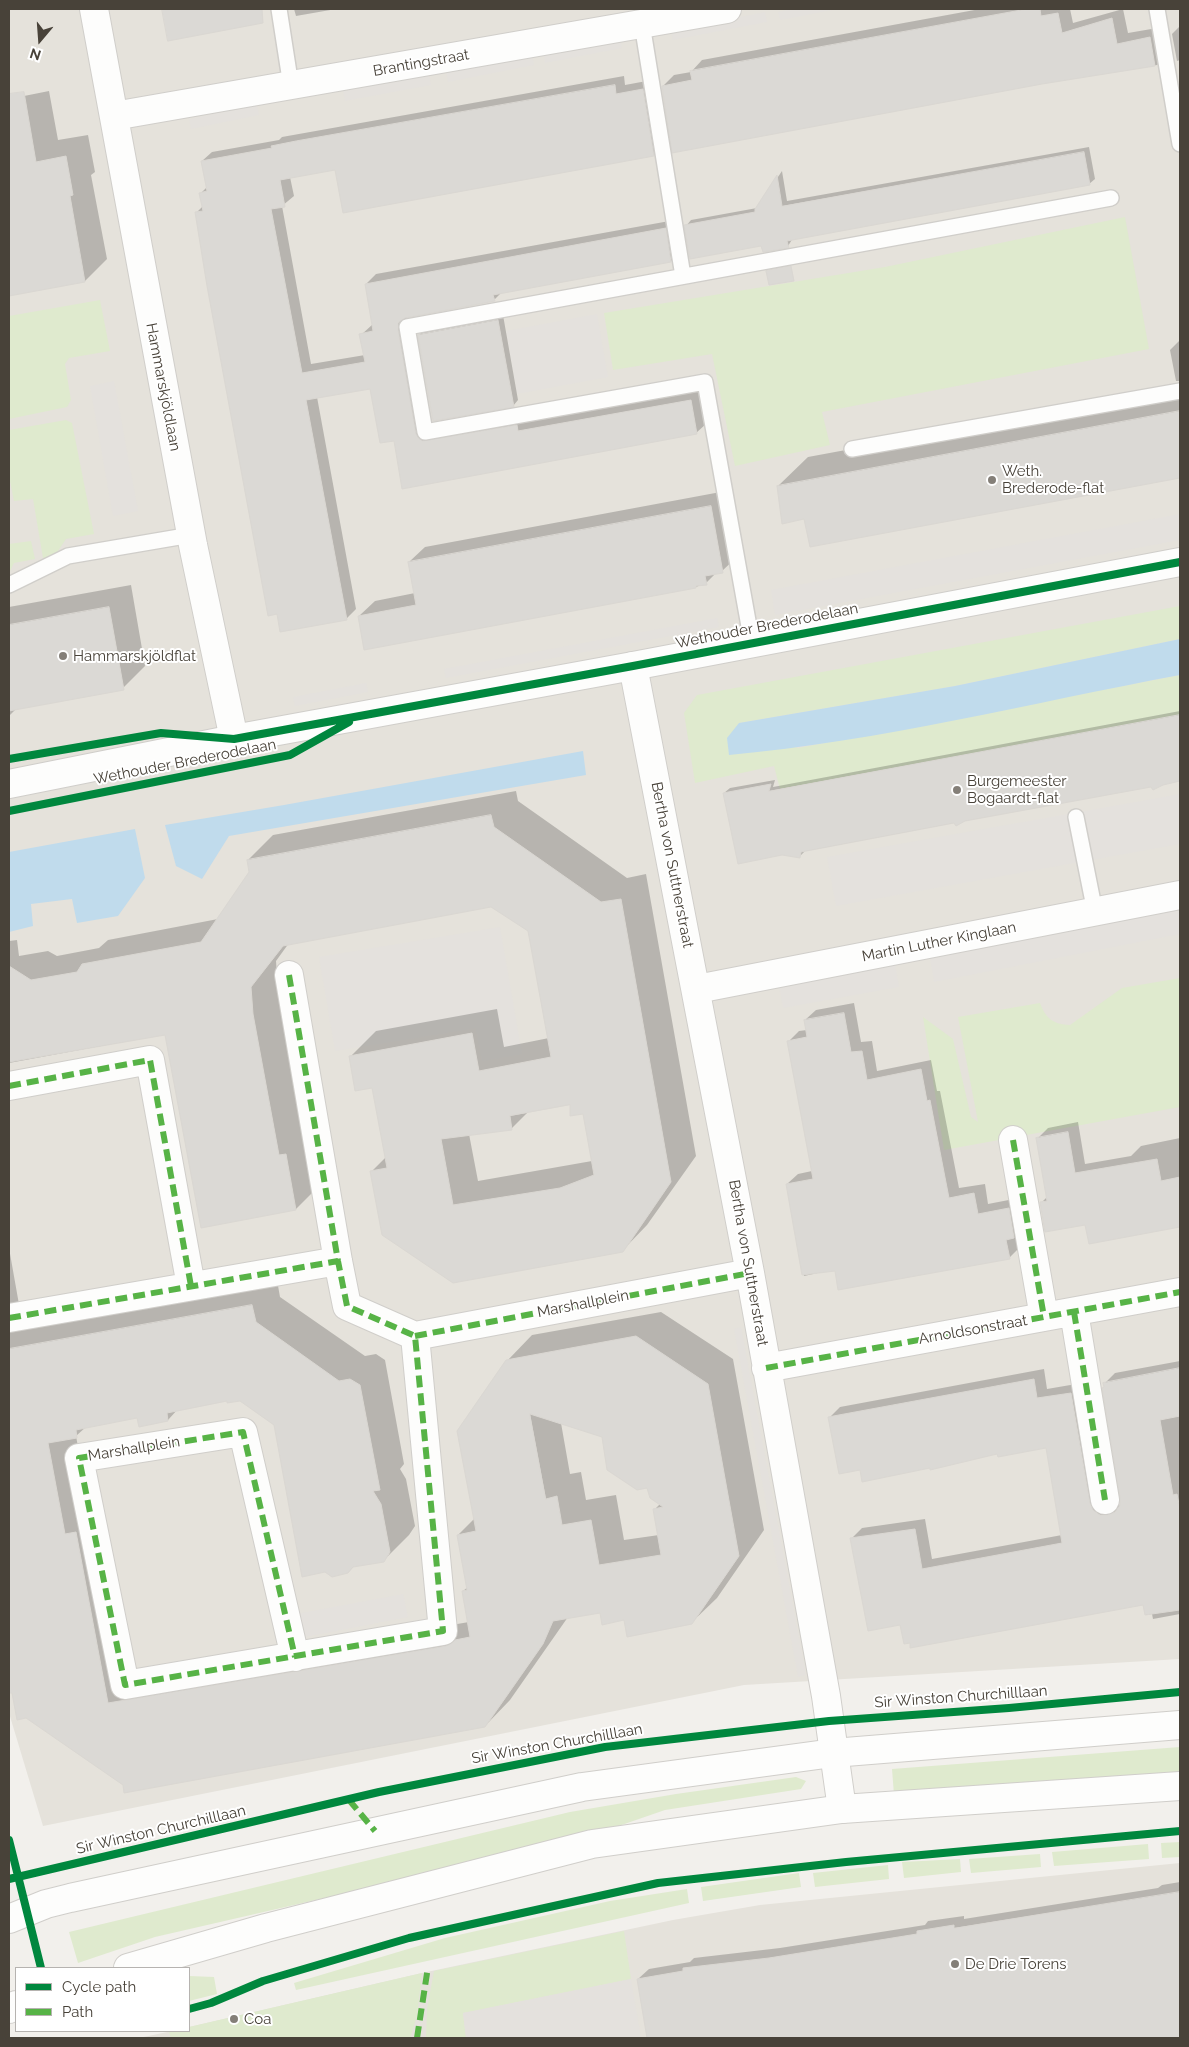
<!DOCTYPE html>
<meta charset="utf-8">
<style>
body{margin:0}
#map{position:relative;width:1189px;height:2047px;overflow:hidden;background:#f2f0ec;font-family:Raleway,sans-serif}
canvas{display:block}
.frame{position:absolute;inset:0;border:10px solid #484239;pointer-events:none}
.legend{position:absolute;left:15px;top:1967px;width:175px;height:65px;box-sizing:border-box;background:#fff;border:1px solid #b6b3b0;margin:0;padding:6px 9px;list-style:none;font-size:15px;color:#484239}
.legend li{display:flex;align-items:center;gap:10px;height:25px}
.legend b{width:25px;border:1px solid #b6b3b0}
.north{position:absolute;left:15px;top:15px;width:50px;height:50px;-webkit-text-stroke:4px #fff;paint-order:stroke;rotate:198deg;font-size:14px;font-weight:700;line-height:20px;text-align:center;color:#484239}
.north::after{content:'';display:block;margin:auto;width:18px;height:22px;background:#484239;clip-path:polygon(50% 0,100% 100%,50% 72%,0 100%)}
</style>
<div id="map">
<canvas width="1189" height="2047"></canvas>
<div class="frame"></div>
<ul class="legend">
<li><b style="height:6px;background:#00873e"></b>Cycle path</li>
<li><b style="height:6px;background:#57b346"></b>Path</li>
</ul>
<div class="north">N</div>
</div>
<script>
const g = document.querySelector('canvas').getContext('2d');
g.lineJoin = 'round';
function fillPath(path, color) {
  g.fillStyle = color;
  g.fill(path, 'evenodd');
}
function stroke(path, color, width, dash) {
  g.strokeStyle = color;
  g.lineWidth = width;
  g.lineCap = dash ? 'butt' : 'round';
  g.setLineDash(dash || []);
  g.stroke(path);
}
function write(font, color, halo, rows, align = 'center') {
  g.font = font + ' Raleway,sans-serif';
  g.lineWidth = 4;
  g.setLineDash([]);
  g.textBaseline = 'middle';
  g.strokeStyle = halo;
  g.fillStyle = color;
  for (const [text, x, y, turn = 0] of rows) {
    g.save();
    g.translate(x, y);
    g.rotate((+turn || 0) * Math.PI / 180);
    g.textAlign = isNaN(turn) ? turn : align;
    if (halo) g.strokeText(text, 0, 0);
    g.fillText(text, 0, 0);
    g.restore();
  }
}
const residential = new Path2D(`
 M9 9H1180V1659L744 1685 43 1826 9 1713Z
 M1180 1863V2038H139L172 2031H189V2027L422 1973 673 1920 760 1905Z`);
const green = new Path2D(`
 M1125 217 1149 349 822 412 830 445 735 466 712 354 613 370 604 313 885 267Z
 M100 300 110 351 69 358 65 364 71 400 67 407 9 419V316Z
 M66 420 72 423 94 534 66 539 54 557 43 558 33 499 14 501 9 476V430Z
 M31 541 35 559 14 563 9 573V544Z
 M1180 606V639L955 686 739 723 798 748 1180 675V715L780 789 774 766 695 783 684 713 697 695Z
 M1180 978V1107L944 1150 923 1017 953 1039 971 1117 978 1122 958 1017 1040 1003C1046 1019 1053 1024 1070 1025L1122 988Z
 M1180 1747V1775L894 1795 892 1769Z
 M796 1777 806 1781 801 1789 665 1810 581 1839 155 1937 78 1963 69 1932 570 1812 676 1794Z
 M1180 1842V1857L1162 1858 1161 1843Z
 M1148 1844 1149 1859 1054 1866 1052 1852Z
 M1040 1854 1041 1867 971 1873 969 1859Z
 M960 1859 961 1872 904 1878 902 1862Z
 M888 1865 889 1879 815 1887 813 1873Z
 M799 1873 801 1887 703 1901 701 1887Z
 M687 1889 689 1903 296 1990 294 1983 445 1938 610 1901Z
 M624 1931 631 1979 463 2013 466 2038H426L427 2009 434 1971Z
 M422 1973 417 2016 410 2038H171L169 2032 189 2031V2027Z
 M189 1976 214 1977 217 1994 189 2001Z`);
const parking = new Path2D(`
 M792 9H838L780 20 778 12Z
 M765 12 767 22 673 40 671 31Z
 M620 39 622 48 545 63 544 54Z
 M532 56 534 65 448 82 446 72Z
 M429 75 431 85 345 101 343 91Z
 M257 105 259 115 191 129 189 119Z
 M597 314 608 377 517 394 506 331Z
 M114 381 138 511 113 516 90 386Z
 M1180 514V540L775 615 771 590Z
 M717 618 719 627 446 678 444 669Z
 M366 683 368 692 295 706 293 697Z
 M1180 794V844L836 906 827 857Z
 M1180 909V934L934 982 930 958Z
 M500 927 522 1054 482 1061 476 1028 335 1051 319 957Z
 M895 964 899 987 783 1008 779 986Z
 M741 1327 806 1675 798 1677 734 1329Z
 M403 1594 408 1617 300 1638 296 1614Z
 M631 1979 641 2038H466L463 2013Z`);
const water = new Path2D(`
 M1180 639V675C1030 703 881 741 729 755L727 738 739 723 955 686Z
 M583 751 586 775 229 836 202 879 176 866 165 825 284 805Z
 M135 829 145 878 118 916 77 923 72 899 31 904 33 926 9 932V852Z`);
const shadow = new Path2D(`
 M163 9H228L221 10 169 40Z
 M294 9H336L296 16Z
 M980 9H1070L1073 23 1123 9 1128 33 1163 27 1168 54 1157 65 1042 83 663 86 674 75 691 72 702 60Z
 M1180 26V60L1177 61 1172 34Z
 M624 76 625 85 652 80 663 145 653 155 336 168 290 177 294 196 282 206 311 364 365 355 361 335 373 324 366 284 376 274 675 220 680 251 671 261 502 292 494 300 407 316V318L425 424 526 416 527 422 700 391 706 424 696 433 403 487 395 439 371 387 317 397 356 609 346 619 196 213 203 206 201 193 207 187 202 161 212 152 279 140 282 137Z
 M49 91 58 140 88 135 95 172 91 175 107 259 85 281 9 295V99Z
 M1089 147 1095 179 1089 184 793 238 788 246 762 244 686 226 691 220 757 208 782 171 787 201Z
 M503 315 518 400 513 406 419 335 425 329Z
 M1180 340V381H1176L1170 350Z
 M1180 388V477L810 546 805 518 778 486 808 457Z
 M726 491 738 556 722 571 717 572 706 583 696 587 359 616 375 601 415 593 409 562 425 547Z
 M131 585 145 666 123 688 17 708 9 716V607Z
 M1180 711V780L805 851 799 857 724 793 730 788 775 780 773 787Z
 M516 791 518 801 627 878 646 874 696 1156 647 1225 622 1251 453 1282 372 1171 386 1157 373 1086 351 1056 376 1031 497 1009 504 1047 549 1038 529 930 492 906 289 943 276 961 278 989 321 1184 296 1209 202 1226 166 1034 9 1063V941L17 940 19 956 48 951 57 956 99 948 108 940 218 919 250 872 248 860 273 835ZM571 1104 584 1112 592 1161 478 1181 469 1134 512 1128 529 1111Z
 M854 1003 861 1042 872 1041 877 1071 931 1060 937 1091H940L959 1188 985 1184 988 1204 1019 1198 1020 1247 1009 1258 836 1269 804 1276 787 1184 798 1174 812 1171 788 1042 799 1031 807 1030 805 1020 816 1010Z
 M1078 1122 1085 1164 1131 1156 1141 1146 1180 1138V1226L1090 1243 1086 1223 1041 1203 1048 1196 1037 1139 1048 1128Z
 M9 1248 23 1327 277 1280 280 1297 365 1356 376 1354 385 1360 404 1464 400 1469 406 1479 415 1526 409 1535 384 1560 354 1566 348 1572 275 1424 241 1399H228L178 1409 168 1420 138 1417 87 1426 76 1436 90 1510 133 1679 469 1622 463 1591 468 1587 458 1535 475 1518 507 1361 532 1335 661 1312 733 1359 764 1530 717 1598 691 1623 625 1619 601 1611 568 1617 510 1700 485 1726 124 1784 26 1717 18 1719 9 1670ZM561 1423 604 1436 648 1486 660 1504 655 1509 659 1535 624 1540 616 1495 586 1500 581 1472 570 1474Z
 M1180 1361V1614L1153 1619 1152 1614 1146 1615 1144 1603 911 1641 852 1538 862 1528 925 1519 932 1559 1062 1535 1047 1447 998 1453 931 1467 861 1468 830 1417 840 1407 1044 1369 1047 1389 1082 1383 1111 1505 1118 1506 1121 1504 1105 1383 1115 1373Z
 M1180 1882V2038H648L638 1979 649 1969 690 1962 694 1958 780 1948 925 1925 928 1921 964 1916V1919L1158 1888 1162 1885Z`);
const building = new Path2D(`
 M162 9H262L263 23 168 41Z
 M1027 9H1040L1041 16 1058 13 1062 33 1112 18 1117 44 1150 37 1155 66 1042 84 672 153 662 86 692 80 690 71Z
 M615 85 616 94 643 89 654 156 343 213 335 170 280 180 285 207 271 209 302 373 365 362 359 334 373 331 365 284 666 228 671 262 493 295 495 301 405 318 398 323V329L416 434 422 441 517 425 518 431 691 400 697 434 402 489 394 441 380 443 370 389 306 400 347 620 280 632 277 614 268 616 207 286 195 212 203 211 199 193 207 191 201 161 272 148 271 146 296 141Z
 M24 92 36 162 66 156 73 195 70 196 85 282 9 296V94Z
 M1084 152 1090 185 787 241 789 248 763 252 761 246 690 259 684 225 755 212V209L777 175 782 206Z
 M791 266 794 281 769 285 766 271Z
 M498 320 514 407 433 421 418 335Z
 M1180 411V478L810 547 804 519 782 524 777 486Z
 M711 506 723 573 705 576 707 585 696 586V588L364 650 358 616 416 605 408 562Z
 M109 607 124 690 9 711V625Z
 M1180 715V781L1163 785 1153 790 1151 787 965 821 956 826 954 823 801 852 800 858 782 855 738 864 723 793 771 784 769 791Z
 M491 815 494 827 601 902 621 899 671 1182 623 1252 453 1283 382 1235 370 1171 387 1168 372 1088 355 1091 349 1056 472 1033 479 1071 551 1057 528 931 491 907 283 946 251 987 253 1014 279 1155 286 1154 296 1210 201 1228 165 1035 9 1062V966L31 980 77 972 82 964 201 942 249 872 247 860ZM570 1105V1116L583 1114 594 1175 560 1188 453 1205 441 1139 512 1130 510 1116Z
 M844 1013 851 1052 862 1051 867 1080 921 1069 927 1101 930 1100 949 1198 974 1193 978 1214 1009 1208 1014 1238 1006 1240 1010 1259 838 1290 835 1271 802 1275 786 1184 813 1179 787 1041 807 1037 804 1020Z
 M1068 1132 1075 1173 1157 1159 1161 1181 1180 1177V1227L1089 1244 1085 1225 1045 1232 1040 1202 1047 1201 1036 1138Z
 M252 1305 256 1322 339 1381 350 1379 360 1385 380 1490 373 1491 381 1504 390 1552 384 1562 353 1567 348 1573 332 1577 325 1572 302 1577 274 1425 240 1401 227 1403V1401L167 1413 168 1421 139 1427 137 1418 76 1430 77 1438 48 1443 65 1534 76 1532 108 1703 446 1646 455 1640 470 1637 462 1591 467 1590 457 1535 476 1531 457 1431 506 1360 636 1336 708 1384 739 1556 692 1624 627 1637 624 1620 602 1625 600 1613 553 1621 543 1644 485 1727 124 1793 123 1785 26 1718 17 1720 12 1693H9V1349ZM530 1414 602 1437 607 1470 637 1490 647 1488 650 1498 663 1507 653 1509 661 1555 599 1565 591 1520 562 1525 557 1496 546 1499Z
 M1180 1368V1416L1160 1420 1173 1495 1177 1494 1180 1509V1610L1145 1615 1143 1605 910 1648V1643L904 1644 900 1625 868 1631 850 1538 915 1529 922 1569 1062 1543 1046 1448 998 1457 997 1454 930 1470V1468L862 1482 860 1470 839 1474 828 1417 1034 1379 1037 1398 1071 1393 1090 1503 1093 1510 1100 1515H1107L1115 1512 1120 1505V1498L1102 1388 1104 1387 1103 1383Z
 M1180 1892V2038H647L637 1979 683 1971V1968L769 1958 917 1934V1931L954 1925V1928Z`);
const service = new Path2D(`
 M279 9 291 86
 M1157 9 1180 144
 M642 24 683 276
 M852 449 1180 391
 M9 585 68 556 191 535
 M752 643 705 382 425 432 407 327 1111 198
 M1076 817 1095 912`);
const minor = new Path2D(`
 M94 9 193 545 234 739
 M114 116 727 9
 M633 666 750 1273 826 1696 842 1809
 M289 975 338 1261 347 1306 415 1336 443 1631 125 1685 79 1458 243 1432 295 1657
 M697 989 1180 895
 M9 1086 150 1060 191 1286
 M1013 1140 1044 1317
 M1074 1312 1105 1500
 M9 1318 338 1261
 M415 1336 750 1273
 M766 1368 1180 1292`);
const tertiary = new Path2D(`
 M9 784 234 739 633 666 1180 562
 M9 1919 46 1904 70 1898 582 1787 833 1753 1180 1725
 M128 1968 266 1928 592 1844 842 1809 1180 1786
 M9 2009 16 2005`);
const quiet = new Path2D(`
 M289 975 338 1261 347 1306 415 1336 443 1631 125 1685 79 1458 243 1432 295 1657
 M9 1086 150 1060 191 1286
 M1013 1140 1044 1317
 M1074 1312 1105 1500
 M9 1318 338 1261
 M415 1336 750 1273
 M766 1368 1180 1292
 M349 1800 375 1831
 M417 2038 428 1967`);
const cycleway = new Path2D(`
 M9 759 161 733 234 739 633 666 1180 562
 M9 811 290 755 349 722
 M9 1840 41 1968
 M9 1879 379 1792 605 1747 829 1721 1009 1708 1180 1692
 M189 2009 211 2003 263 1981 409 1938 658 1883 846 1862 1180 1831`);
const markers = [
 [992,480,5,"#847f78"],
 [63,656,5,"#847f78"],
 [957,790,5,"#847f78"],
 [955,1964,5,"#847f78"],
 [234,2019,5,"#847f78"]
];
const streetNames = [
 ["Brantingstraat",421,63,-10],
 ["Hammarskjöldlaan",163,387,79],
 ["Wethouder Brederodelaan",767,626,-11],
 ["Wethouder Brederodelaan",185,762,-11],
 ["Bertha von Suttnerstraat",672,865,79],
 ["Martin Luther Kinglaan",939,942,-11],
 ["Bertha von Suttnerstraat",748,1263,80],
 ["Marshallplein",583,1304,-11],
 ["Arnoldsonstraat",973,1330,-10],
 ["Marshallplein",134,1449,-9],
 ["Sir Winston Churchilllaan",961,1697,-4],
 ["Sir Winston Churchilllaan",557,1744,-10],
 ["Sir Winston Churchilllaan",161,1830,-13]
];
const poiNames = [
 ["Weth.",1002,471],
 ["Brederode-flat",1002,488],
 ["Hammarskjöldflat",73,656],
 ["Burgemeester",967,781],
 ["Bogaardt-flat",967,798],
 ["De Drie Torens",965,1964],
 ["Coa",244,2019]
];
fillPath(residential, '#e5e2db');
fillPath(green, '#dfeace');
fillPath(parking, '#e4e1dd');
fillPath(water, '#c0dbec');
fillPath(shadow, '#0003');
fillPath(building, '#dbd9d5');
stroke(building, '#dad7d2', 1);
stroke(service, '#d0ceca', 18);
stroke(minor, '#d0ceca', 30);
stroke(tertiary, '#d0ceca', 30);
stroke(service, '#fdfdfc', 15);
stroke(minor, '#fdfdfc', 28);
stroke(tertiary, '#fdfdfc', 28);
stroke(quiet, '#57b346', 6, [12, 6]);
stroke(cycleway, '#00873e', 8);
for (const [x, y, r, color] of markers) {
  const dot = new Path2D();
  dot.arc(x, y, r, 0, 2 * Math.PI);
  g.fillStyle = color;
  g.fill(dot);
  stroke(dot, '#fff', 2);
}
write('15px', '#484239', '#fff', streetNames);
write('15px', '#484239', '#fff', poiNames, 'left');
</script>
